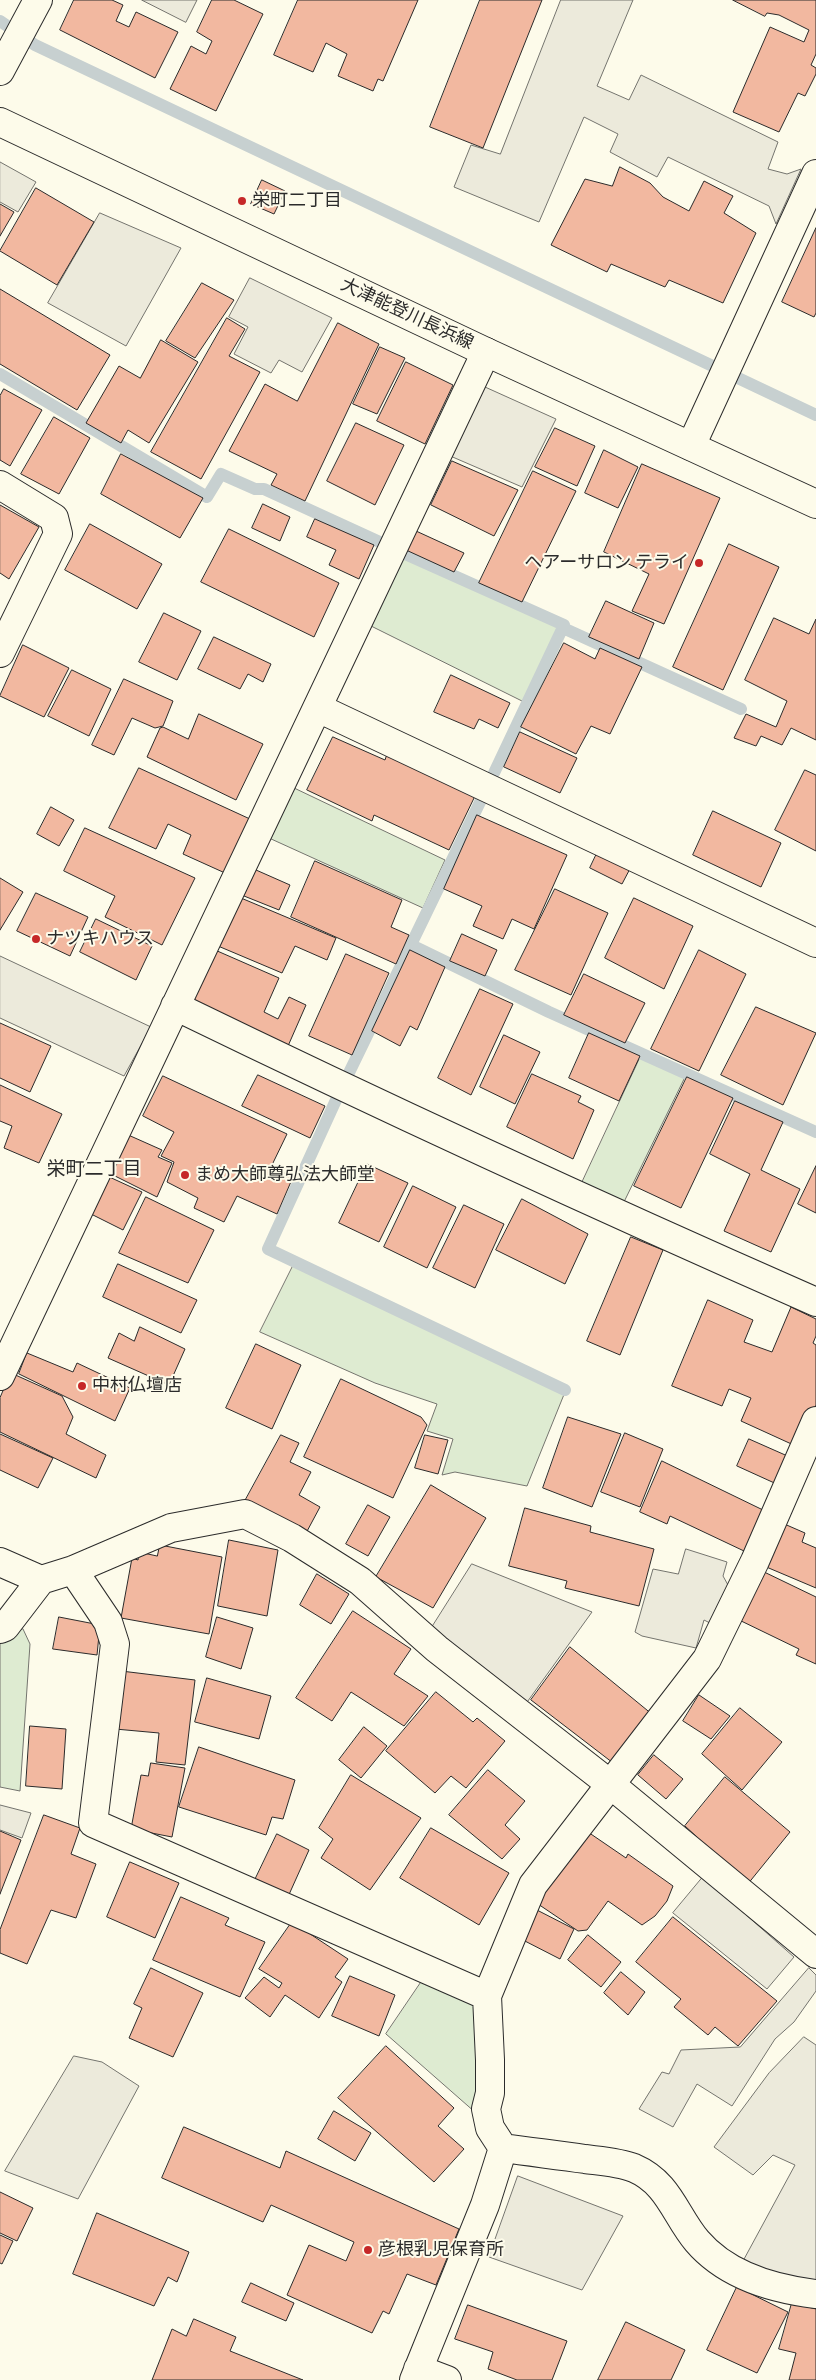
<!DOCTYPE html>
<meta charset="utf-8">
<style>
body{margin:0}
canvas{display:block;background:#fdfbea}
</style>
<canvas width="816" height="2380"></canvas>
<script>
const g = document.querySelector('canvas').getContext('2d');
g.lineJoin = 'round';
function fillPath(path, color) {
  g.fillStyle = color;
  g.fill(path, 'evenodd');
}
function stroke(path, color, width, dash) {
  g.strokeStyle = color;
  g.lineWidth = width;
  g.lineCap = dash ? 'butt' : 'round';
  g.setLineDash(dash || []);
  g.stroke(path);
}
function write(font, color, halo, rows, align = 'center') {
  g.font = font + ' "PT Sans Narrow","Noto Sans JP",sans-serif';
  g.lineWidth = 4;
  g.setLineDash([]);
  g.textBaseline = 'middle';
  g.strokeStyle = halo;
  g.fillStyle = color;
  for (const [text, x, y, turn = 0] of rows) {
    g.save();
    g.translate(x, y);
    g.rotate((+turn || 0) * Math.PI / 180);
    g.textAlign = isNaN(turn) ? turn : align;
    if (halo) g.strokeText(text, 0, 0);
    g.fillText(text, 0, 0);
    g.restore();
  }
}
const green = new Path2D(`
 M401 554 562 626 524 702 367 624Z
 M292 787 445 860 423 908 269 838Z
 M641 1056 686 1075 622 1206 580 1187Z
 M294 1264 407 1320 565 1392 527 1486 455 1472 442 1475 453 1439 427 1431 437 1404 375 1383 260 1332Z
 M23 1629 30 1644 20 1791 0 1787V1637Z
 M424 1978 480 2001 476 2113 386 2034Z`);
const parking = new Path2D(`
 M142 0H197L186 22Z
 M561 0H633L597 86 629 100 641 75 778 142 768 169 787 174 801 169 776 224 769 206 668 157 657 177 610 152 618 134 584 117 539 222 454 187 471 145 500 154Z
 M0 162 36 182 18 212 0 202Z
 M100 213 181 248 126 346 48 303Z
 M250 278 332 318 302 372 279 360 271 373 234 354 248 327 229 317Z
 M485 387 556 419 522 487 448 455 475 392Z
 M0 956 151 1027 124 1076 0 1018Z
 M686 1549 727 1562 723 1576 728 1585 710 1623 704 1620 696 1648 642 1636 635 1632 653 1569 678 1574Z
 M472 1564 592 1612 525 1705 429 1632Z
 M0 1805 31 1813 22 1838 0 1830Z
 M703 1877 794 1957 767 1989 673 1913Z
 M809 1968 816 1975V1991L794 2022 775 2039 732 2106 697 2084 673 2127 639 2109 662 2072 669 2074 681 2050 740 2047Z
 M804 2037 816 2045V2282L756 2270 743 2261 795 2165 773 2155 753 2175 714 2147 769 2073Z
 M74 2056 102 2062 139 2086 78 2199 5 2171Z
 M518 2176 623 2216 582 2290 489 2257Z`);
const stream = new Path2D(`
 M0 21 35 45 816 415
 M0 374 207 497 221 474 255 489H264L384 544
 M403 553 564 625 494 773
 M563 628 741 709
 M409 944 549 1012 816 1132
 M346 1079 482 798
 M336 1100 268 1249 565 1390`);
const building = new Path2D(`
 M74 0H112L123 5 116 21 129 27 136 12 178 32 155 78 60 30Z
 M212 0H234L263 14 216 111 170 89 191 46 206 54 212 41 197 32Z
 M298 0H418L383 81 378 79 373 91 338 76 347 54 326 43 313 72 274 55Z
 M480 0H542L483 148 430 127Z
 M733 0H816V54L811 65 816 68V74L805 96 798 93 779 132 733 112 770 27 804 42 809 30 779 15 767 13 765 16Z
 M620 167 650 183 663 197 689 211 704 181 733 196 724 213 756 233 723 303 669 280 665 287 611 264 607 272 551 245 585 179 612 186Z
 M262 180 285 191 274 214 251 204Z
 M36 188 94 222 57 285 0 251Z
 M0 204 14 212 0 236Z
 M816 228V313L814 317 782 302Z
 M202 283 234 300 195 358 166 341Z
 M0 289 110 355 77 410 0 364Z
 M227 318 245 329 229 356 260 372 201 479 151 452Z
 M338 323 379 344 305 501 271 485 277 474 229 451 265 384 297 401Z
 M161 340 198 362 149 443 128 430 121 443 86 423 119 366 140 378Z
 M380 347 405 358 377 414 353 404Z
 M406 362 453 385 425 444 377 421Z
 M4 389 42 410 10 466 0 460V396Z
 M54 417 90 438 59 494 21 474Z
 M356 423 404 445 375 505 327 481Z
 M555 428 595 446 577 486 535 467Z
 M604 450 638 467 618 508 585 493Z
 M121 454 203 498 180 538 101 494Z
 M452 461 518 490 494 536 431 505Z
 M642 464 720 498 664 624 632 611 649 574 604 552Z
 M533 471 576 491 522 602 479 583Z
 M263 504 290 517 280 541 252 528Z
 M0 505 39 527 9 579 0 573Z
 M315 519 374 545 359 579 329 565 336 550 307 537Z
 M90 524 162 564 137 609 65 570Z
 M229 529 339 583 314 637 201 582Z
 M416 531 464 553 454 572 406 550Z
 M729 544 779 567 723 690 673 667Z
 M606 601 654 623 639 659 589 637Z
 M164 613 201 631 177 680 139 662Z
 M774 618 809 634 816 619V740L791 728 782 745 761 736 756 746 734 738 746 714 776 727 787 701 745 680Z
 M214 637 271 664 263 682 248 674 240 689 198 669Z
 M564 643 595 659 600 648 642 667 610 734 591 726 576 754 521 727Z
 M23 645 69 668 44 717 0 696Z
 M72 670 111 689 89 736 48 716Z
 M451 675 510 703 498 728 479 719 474 729 434 712Z
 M124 679 173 701 163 726 155 728 132 718 114 755 92 745Z
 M199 714 263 744 236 800 147 757 160 728 163 727 188 739Z
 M520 732 577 758 560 793 504 767Z
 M333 737 385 760 387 754 475 796 449 850 374 815 372 821 307 790Z
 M139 768 250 819 225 873 183 854 191 835 168 824 156 849 109 828Z
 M805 770 816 775V851L775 830Z
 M51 807 74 820 59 846 37 834Z
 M713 811 781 843 761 887 693 855Z
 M477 815 567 855 534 929 512 919 503 939 473 926 482 906 444 889Z
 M85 828 195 878 162 945 105 917 115 896 64 871Z
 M600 847 633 863 622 884 590 868Z
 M315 861 402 900 391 927 409 935 396 964 291 917Z
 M256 870 290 885 279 910 244 896Z
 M0 878 23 892 0 930Z
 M555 889 608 913 571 995 515 970Z
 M36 893 88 917 70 956 17 931Z
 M241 898 336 938 327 960 295 946 282 973 218 946Z
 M634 898 693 926 664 989 605 958Z
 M96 919 152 946 136 980 80 952Z
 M462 934 497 950 485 976 450 961Z
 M215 950 279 978 264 1012 278 1019 289 997 306 1005 288 1046 193 1000Z
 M410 950 445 967 417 1030 410 1026 400 1046 372 1031Z
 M699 950 746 974 699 1071 651 1049Z
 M346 954 389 973 352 1055 309 1036Z
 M584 974 645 1003 625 1043 564 1015Z
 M480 989 513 1004 471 1095 438 1078Z
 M756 1007 816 1033 783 1105 721 1075Z
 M0 1023 51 1046 30 1092 0 1078Z
 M589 1033 640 1056 619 1101 569 1078Z
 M504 1035 540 1052 515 1104 480 1087Z
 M532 1074 581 1096 578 1102 594 1110 573 1159 507 1127Z
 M258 1075 325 1106 310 1138 242 1106Z
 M163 1076 287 1134 271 1167 293 1177 277 1214 237 1196 224 1222 194 1208 198 1198 167 1182 174 1162 161 1156 174 1132 143 1116Z
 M687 1077 733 1098 681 1208 634 1186Z
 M0 1085 62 1114 39 1163 4 1148 12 1126 0 1121Z
 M735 1101 783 1122 761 1170 800 1189 771 1252 724 1231 750 1174 710 1154Z
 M126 1134 162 1150 158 1157 172 1163 157 1197 107 1172Z
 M367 1164 408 1183 379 1242 339 1223Z
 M816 1166V1213L798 1204Z
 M105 1175 142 1192 123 1230 87 1212Z
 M413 1186 456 1207 427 1268 384 1247Z
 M146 1197 214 1230 188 1283 119 1253Z
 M522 1199 588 1234 565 1284 496 1250Z
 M464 1205 504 1224 475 1288 433 1268Z
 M631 1237 663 1250 620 1355 587 1341Z
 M118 1264 197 1300 181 1333 103 1297Z
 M708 1300 753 1320 744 1342 772 1352 791 1307 816 1319V1336L813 1343 816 1345V1405L798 1447 741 1421 751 1398 729 1389 722 1406 672 1386Z
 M140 1327 185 1349 169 1385 108 1358 119 1333 134 1341Z
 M256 1344 301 1365 272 1429 226 1408Z
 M27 1353 73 1372 77 1363 130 1388 115 1421 19 1374Z
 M11 1373 62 1396 73 1417 66 1434 106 1455 96 1478 0 1432V1398Z
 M341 1379 421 1417 427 1425 393 1498 304 1457Z
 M568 1417 621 1434 592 1507 543 1488Z
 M625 1433 663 1449 640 1507 601 1492Z
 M0 1434 53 1458 38 1488 0 1470Z
 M281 1435 299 1443 290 1462 311 1472 299 1495 320 1507 305 1535 245 1501Z
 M425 1435 448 1440 438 1474 415 1468Z
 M749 1439 792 1458 781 1486 737 1466Z
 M662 1461 763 1510 744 1551 670 1516 667 1524 640 1512Z
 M431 1485 486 1518 433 1608 376 1577Z
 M368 1505 390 1517 368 1556 346 1544Z
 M525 1508 591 1526 590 1532 654 1549 639 1606 565 1588 567 1581 509 1566Z
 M782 1523 805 1533 802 1542 816 1548V1588L764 1566Z
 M229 1540 278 1550 267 1616 218 1606Z
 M160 1545 222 1557 209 1634 121 1618 132 1558 138 1560 139 1552 157 1556Z
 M760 1570 816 1597V1664L796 1655 799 1649 735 1618Z
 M317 1574 349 1594 331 1624 300 1605Z
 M353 1611 411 1649 394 1674 428 1696 404 1726 351 1692 332 1721 296 1698Z
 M59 1617 100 1625 97 1655 53 1649Z
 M217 1617 253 1628 241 1669 206 1657Z
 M570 1647 653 1715 617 1766 531 1700Z
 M121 1671 195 1680 185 1765 156 1762 159 1733 115 1729Z
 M207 1678 271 1696 259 1739 195 1722Z
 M436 1692 473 1722 477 1718 505 1741 466 1788 451 1776 435 1793 386 1751Z
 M699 1695 730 1716 711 1739 683 1721Z
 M740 1708 782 1742 742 1790 702 1754Z
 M30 1726 66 1729 62 1789 26 1786Z
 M364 1727 387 1746 361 1778 339 1760Z
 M199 1747 295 1780 283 1819 272 1817 266 1835 179 1807Z
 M654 1755 683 1779 666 1799 638 1775Z
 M151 1763 185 1768 172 1837 131 1829 141 1775 148 1776Z
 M488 1770 525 1801 505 1825 520 1839 502 1859 449 1815Z
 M351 1775 421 1818 370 1890 321 1858 333 1839 319 1828Z
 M725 1777 790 1832 747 1885 694 1843 698 1838 685 1826Z
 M44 1815 80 1828 71 1854 96 1864 76 1918 51 1910 27 1964 0 1953V1930Z
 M431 1828 509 1873 479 1925 400 1878Z
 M585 1830 626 1858 628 1854 673 1886 667 1901 655 1916 642 1925 608 1901 587 1930 578 1931 538 1904 534 1896Z
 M0 1831 21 1840 0 1894Z
 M277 1834 309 1850 287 1899 254 1882Z
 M130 1862 179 1883 155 1938 107 1917Z
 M181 1897 229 1918 225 1925 265 1942 240 1997 153 1960Z
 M533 1908 574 1929 560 1959 519 1938Z
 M673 1917 777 2001 738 2046 715 2027 708 2035 674 2007 681 1999 636 1962Z
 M292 1922 348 1959 335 1977 342 1982 319 2018 285 1995 270 2017 245 1998 264 1977 279 1988 282 1983 259 1969Z
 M588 1935 621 1962 601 1987 568 1960Z
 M151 1968 203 1993 173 2057 129 2038 142 2008 134 2004Z
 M621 1972 645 1992 628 2015 604 1993Z
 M350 1976 395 1995 379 2036 332 2016Z
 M386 2046 454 2108 438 2126 464 2149 434 2182 338 2098Z
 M334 2111 371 2133 355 2161 318 2139Z
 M184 2127 280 2168 286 2151 459 2229 436 2285 407 2274 389 2314 383 2311 372 2333 287 2295 309 2245 346 2261 354 2242 271 2205 263 2222 162 2178Z
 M0 2192 33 2208 17 2241 0 2233Z
 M97 2213 189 2252 177 2282 168 2277 154 2306 73 2274Z
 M0 2235 13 2241 2 2264 0 2263Z
 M251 2283 294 2303 286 2321 242 2302Z
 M737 2287 788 2312 757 2373 707 2350Z
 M792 2303 816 2309V2380H789L796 2353 779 2349Z
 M468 2305 567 2341 552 2380H517L488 2369 493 2352 455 2339Z
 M194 2319 236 2337 230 2351 303 2380H152L172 2329 186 2336Z
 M626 2322 685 2350 671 2380H598Z`);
const street = new Path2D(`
 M691 446 816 174
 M0 485 54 518 58 534 0 653
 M318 708 816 943
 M175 1006C387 1109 600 1207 816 1302
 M0 1376 486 352
 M0 1562 41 1580 73 1570 171 1528 245 1514 292 1538 360 1581 437 1649 610 1784 816 1954
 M73 1570 108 1622 115 1644 93 1823 487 1996
 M0 1629 5 1627 41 1580
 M503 2148C530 2152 558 2155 585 2159 601 2161 619 2162 634 2168 669 2183 675 2215 697 2241 726 2275 774 2289 816 2294
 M418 2369 447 2380
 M414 2380 485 2205 503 2148 490 2128 486 2109 490 2093V2060L487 1996 533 1885 707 1659 755 1561 816 1421`);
const primary = new Path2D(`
 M0 71 38 0
 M0 122 486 352 816 504`);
const markers = [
 [242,201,5,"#c62828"],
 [699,563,5,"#c62828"],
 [36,939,5,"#c62828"],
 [185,1175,5,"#c62828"],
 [82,1386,5,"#c62828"],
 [368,2250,5,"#c62828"]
];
const poiNames = [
 ["栄町二丁目",252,201],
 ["ヘアーサロン テライ",689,563,"right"],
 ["ナツキハウス",46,939],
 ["まめ大師尊弘法大師堂",195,1175],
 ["中村仏壇店",92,1386],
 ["彦根乳児保育所",378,2250]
];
const streetNames = [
 ["大津能登川長浜線",407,314,25]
];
const neighbourhoodNames = [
 ["栄町二丁目",94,1170]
];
fillPath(green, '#deebd1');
stroke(green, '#74746e', 1);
fillPath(parking, '#eceadb');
stroke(parking, '#74746e', 1);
stroke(stream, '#c7d0d0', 12);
fillPath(building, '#f2b8a0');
stroke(building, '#2b2b2b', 1);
stroke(street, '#2b2b2b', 30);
stroke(primary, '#2b2b2b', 30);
stroke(street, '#fdfbea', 28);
stroke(primary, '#fdfbea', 28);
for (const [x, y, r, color] of markers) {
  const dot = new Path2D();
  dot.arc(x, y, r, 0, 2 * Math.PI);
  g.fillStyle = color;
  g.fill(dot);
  stroke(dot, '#fdfbea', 2);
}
write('18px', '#2b2b2b', '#fdfbea', poiNames, 'left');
write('18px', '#2b2b2b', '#fdfbea', streetNames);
write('19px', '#2b2b2b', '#fdfbea', neighbourhoodNames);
</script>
